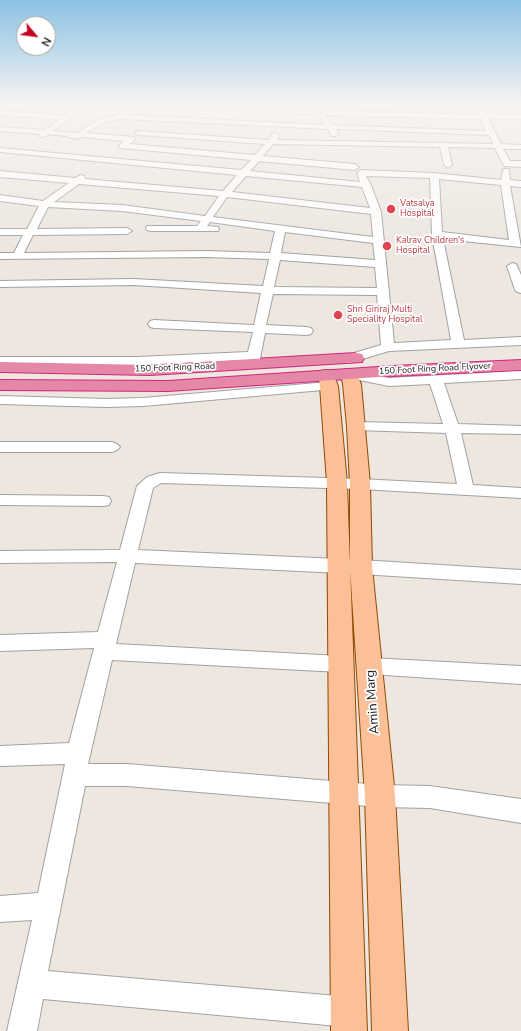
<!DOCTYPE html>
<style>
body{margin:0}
#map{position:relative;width:521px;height:1031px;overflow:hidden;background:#ede7e0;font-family:"Nunito Sans",sans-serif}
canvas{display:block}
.north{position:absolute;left:16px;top:16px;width:40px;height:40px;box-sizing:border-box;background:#fff;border:1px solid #a4a4a4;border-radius:50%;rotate:119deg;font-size:11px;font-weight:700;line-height:16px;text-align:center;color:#1b1b1b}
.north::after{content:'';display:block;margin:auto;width:14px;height:18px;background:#c40222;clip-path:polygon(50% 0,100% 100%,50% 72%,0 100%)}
</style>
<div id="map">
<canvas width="521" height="1031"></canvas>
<div class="north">N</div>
</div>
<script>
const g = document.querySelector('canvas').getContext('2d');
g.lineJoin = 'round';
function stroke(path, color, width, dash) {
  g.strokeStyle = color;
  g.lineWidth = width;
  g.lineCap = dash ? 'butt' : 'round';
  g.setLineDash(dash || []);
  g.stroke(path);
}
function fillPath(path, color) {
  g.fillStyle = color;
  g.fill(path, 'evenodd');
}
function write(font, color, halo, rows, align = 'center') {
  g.font = font + ' "Nunito Sans",sans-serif';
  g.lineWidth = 3.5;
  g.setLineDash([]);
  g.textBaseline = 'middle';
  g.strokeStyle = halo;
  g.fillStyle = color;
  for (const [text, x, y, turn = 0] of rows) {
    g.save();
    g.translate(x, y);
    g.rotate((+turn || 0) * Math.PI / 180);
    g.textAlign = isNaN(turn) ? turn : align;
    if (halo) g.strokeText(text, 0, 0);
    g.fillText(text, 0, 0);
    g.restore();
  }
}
const minor = new Path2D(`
 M79 104H87L53 131 77 133 100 119 119 115 130 104H179L232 107 236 109 232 111 136 106 127 115 325 125 318 114 278 113 274 111 278 109 315 110 311 104H318L322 110 479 115 474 104H481L486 114 521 115V119L488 118 501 144 521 145V149H503L510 161H521V167L504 166 495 148 448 147 452 165 448 168 444 165 440 147 273 144 263 156 355 164 359 167 355 170 259 161 250 171 360 182 357 173 361 170 434 173 501 180 503 169H509L510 180 521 181V187L510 186 521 247 443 239 464 340 521 337V345L389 351 349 363 344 362 342 359 344 356 381 345 377 295 273 294 266 325 307 327 311 328 313 331 311 334 307 335 265 333 259 364 257 367H247L245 364 246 360 137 365H0V357H137L248 352 253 332 154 328 150 327 148 324 150 321 154 320 254 325 261 293 134 285 0 287V281L134 279 263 286 269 259 206 257 0 259V253H14L23 235H0V229H27L39 206 0 201V195L43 201 69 183 0 177V171L75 178 81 175 84 176 85 179 223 191 237 175 0 152V148L241 170 251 160 120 148 119 146 124 141 80 137 76 139C69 137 59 134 50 135 46 135 44 137 40 137V134L0 131V127L45 130 60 119 0 115V111L65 115ZM325 115 481 119 486 131 332 125ZM121 119 328 129 332 136H335L339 134 336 129 489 135 493 144 277 140 280 135 276 133H273L269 140 138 131 134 133 138 135 265 144 255 155 130 144 135 139 134 137 86 133 105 122ZM246 176 362 187 370 208 232 192ZM366 176 430 178 432 235 451 340 394 343 381 212 371 185ZM439 179 501 185 509 240 442 232ZM79 184 219 196 205 216 122 205 54 202ZM227 197 371 214 373 237 213 217ZM48 207 122 211 201 221 197 226H147L146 228 147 230 151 231H218L219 229 218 227 207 226 210 222 275 231 270 253 206 251 24 253 33 235 127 234 132 231 127 228 37 229ZM285 232 373 243 375 260 281 253ZM280 260 375 267 377 288 274 287Z
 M512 263 516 264 521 275V293L517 292 515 290 507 266Z
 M349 370 389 378 521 371V379L444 383 458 424 521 426V434L461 433 473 485 521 488V498L360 489 161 483 153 488 138 550 361 560 521 570V584L361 574 135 563 116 644 340 656 347 658 350 664 347 670 340 672 112 660 88 764H127L380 785 430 786 521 799V823L430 808 380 807 127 786H85L48 971 349 997 359 1002 364 1012 359 1022 349 1027 43 999 37 1031H7L32 920 0 922V896L38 893 65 764 0 766V746L69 743 94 648 0 651V635L98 632 117 562 0 563V551L120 550 137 486 147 477 160 473 360 479 457 484 446 433 356 430 351 429 349 426 351 423 356 422 443 424 430 384 389 386 344 377 342 374 344 371Z
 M329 382 334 383 336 386 334 389 143 406 106 407 0 404V396L106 399 143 398Z
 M0 442H112L117 444 120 447 117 450 112 452H0Z
 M0 495 103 496 109 497 111 501 109 505 103 506 0 505Z
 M370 658 521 666V684L370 674 363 672 360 666 363 660Z`);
const major = new Path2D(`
 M349 369 355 370 361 384 370 484 372 567 395 796 408 1031H372L365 796 350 567V484L347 426 343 384 341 374 343 370Z
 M326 370 332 371 338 386 347 483 367 1031H331L327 483 320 386 318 375 320 371Z`);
const highway = new Path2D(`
 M356 353 362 354 364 358 362 362 150 375 0 372V362L150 365Z
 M521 360V370L393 376 168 391 0 390V380L168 381 393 366Z`);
const markers = [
 [391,209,5,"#e0444e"],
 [387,246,5,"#e0444e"],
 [338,315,5,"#e0444e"]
];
const farHealthnames = [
 ["Vatsalya",400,204],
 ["Hospital",400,214],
 ["Kalrav Children's",396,241],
 ["Hospital",396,251],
 ["Shri Giriraj Multi",347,310],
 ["Speciality Hospital",347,320]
];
const farStreetnames = [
 ["150 Foot Ring Road",175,368,-2],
 ["150 Foot Ring Road Flyover",435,369,-3]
];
const nearStreetnames = [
 ["Amin Marg",373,702,-94]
];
stroke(minor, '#a2a2a2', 2);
stroke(major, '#914a02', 2);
stroke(highway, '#d3257d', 2);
fillPath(minor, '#fff');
fillPath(major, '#fbc098');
fillPath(highway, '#e588a8');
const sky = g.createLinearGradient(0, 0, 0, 248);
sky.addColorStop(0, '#8bc2e3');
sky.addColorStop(0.42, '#f7f4f1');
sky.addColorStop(1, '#f7f4f100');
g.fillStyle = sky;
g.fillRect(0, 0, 521, 248);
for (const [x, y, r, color] of markers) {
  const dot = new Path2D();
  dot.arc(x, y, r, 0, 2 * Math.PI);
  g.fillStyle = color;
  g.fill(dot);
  stroke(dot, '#fff', 1.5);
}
write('9px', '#be3a42', '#fff', farHealthnames, 'left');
write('9px', '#1b1b1b', '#fff', farStreetnames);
write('13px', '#1b1b1b', '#fff', nearStreetnames);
</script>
